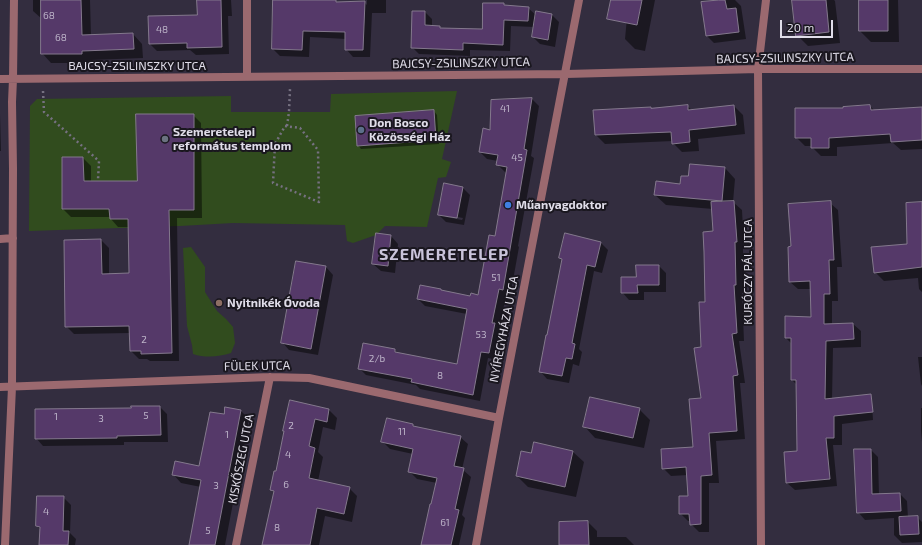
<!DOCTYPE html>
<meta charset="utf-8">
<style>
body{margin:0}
#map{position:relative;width:922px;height:545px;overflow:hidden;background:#332d3f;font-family:"Exo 2",sans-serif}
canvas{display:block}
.scale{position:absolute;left:780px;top:20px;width:53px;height:18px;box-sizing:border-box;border:2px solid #e0dde9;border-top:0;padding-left:5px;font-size:12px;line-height:14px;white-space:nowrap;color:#e0dde9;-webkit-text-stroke:3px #1a171f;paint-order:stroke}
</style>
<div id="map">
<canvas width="922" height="545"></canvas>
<div class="scale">20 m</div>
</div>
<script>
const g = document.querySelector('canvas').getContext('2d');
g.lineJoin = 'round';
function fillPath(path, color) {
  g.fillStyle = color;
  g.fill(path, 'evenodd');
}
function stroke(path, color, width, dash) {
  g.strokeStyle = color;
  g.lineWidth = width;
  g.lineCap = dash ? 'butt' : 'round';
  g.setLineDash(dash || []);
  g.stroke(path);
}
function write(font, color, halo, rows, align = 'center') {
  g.font = font + ' "Exo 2",sans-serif';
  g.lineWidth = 4;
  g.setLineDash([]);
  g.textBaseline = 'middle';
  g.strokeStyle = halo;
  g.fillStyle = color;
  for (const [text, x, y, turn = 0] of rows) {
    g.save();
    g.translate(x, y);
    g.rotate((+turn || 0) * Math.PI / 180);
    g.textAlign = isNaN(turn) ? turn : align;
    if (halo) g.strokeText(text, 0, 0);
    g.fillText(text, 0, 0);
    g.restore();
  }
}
const green = new Path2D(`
 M457 91 442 159 451 162 446 177 438 178 427 227 385 226 376 235 353 243 347 241 345 225 233 223 180 226 29 231 30 106 37 99 231 96V112H330L331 94Z
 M191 247 205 267V292L217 311 226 319 233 327 235 343 231 353C219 357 205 358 193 354L192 345 187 326 183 248Z`);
const shadow = new Path2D(`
 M33 0H90L91 36 133 34 142 44 143 58 91 60V63H51L42 53V19L33 11Z
 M198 0H231L232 16H228L229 54 196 55 190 50 157 51 150 44 198 15Z
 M272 0H327L328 3 364 2 367 5V0H386V13H372L370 57H353L346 49V39L310 37 309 57 280 56 273 49 274 2Z
 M617 0H655L645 51 635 49 625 39 628 7Z
 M727 0H735L741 6 746 39 714 43 707 36 702 3Z
 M793 0H834L835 1 840 43 808 46 797 35Z
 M860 0H898L899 42H871L860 31Z
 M484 4H504L506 6 528 8 536 15 537 12 552 15 559 22 555 47 540 44 533 37 534 27 511 26 510 51 470 50V56L419 54 412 47 425 12 432 19V26L440 27 442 29 483 30Z
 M532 99 539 106 531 156 534 158 518 246 519 247 510 297 506 296 499 329 501 331 496 360 488 358 480 401 420 389 416 385 366 375 359 368 395 350 398 354 457 365 467 314 425 306 418 299 479 296 495 237 507 173 505 172 498 165V161L487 159 480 152 491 131Z
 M687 106 692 110 734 106 743 115 745 134 698 139 699 151 682 152 673 143V141L605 144 596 135 594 110 651 109Z
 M870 106 875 111 922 108V149L901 150 893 143 837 147V156H821L812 147V146H805L796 137 844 109Z
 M434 111 437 115 439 144 361 149 358 145Z
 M0 114 1 151H0Z
 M193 115 201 123 202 218H177L179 361H150L147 359H139L131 351 130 333 74 334 66 326 101 240 109 248V275L130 274 129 227H118L111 219 110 217H71L63 209 83 158 91 166V182H138Z
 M725 168 735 179 733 202 742 210 744 249H743L744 293H742L744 341H739L745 383H740L745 439 716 441 719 483H709V532H699L691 524V521H688L680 513 689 497 688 475 671 476 663 468 694 448 702 399V348L714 232 713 209 666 205 655 195 681 185 689 178Z
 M463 188 470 195 464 225 446 222 439 215ZM446 215 463 218 462 220 446 217Z
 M830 203 838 210 842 267H837L838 301H832V325L853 324 861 331V347L833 348 832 400 865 396 872 404 873 420 842 424V445H833L837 486 795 490 787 483 798 452 797 385 792 380V344L786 338V317L812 318 811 289H798L790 282 792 247Z
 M922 203V292L919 289 918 278 884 281 875 272 908 245Z
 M376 235 391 236 398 244 395 273 381 271 373 264Z
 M600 242 608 250 602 273 594 271 579 349 582 352 579 366 573 364 569 383 547 379 540 371 563 261 560 258Z
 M659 266 666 273V292H644V300H629L622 292 637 278Z
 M326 267 333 275 318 355 289 350 282 342Z
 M918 357H922V386L921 384Z
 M160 407 167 414 168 442H124V445L43 446 36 438 132 409Z
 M921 408H922V442L921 431Z
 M639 409 650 420 644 448 595 438 585 427Z
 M329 410 337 418 335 430 323 427 318 452 323 457 318 481 349 488 357 496 352 522 325 516 319 545H264L275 493 271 490 277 472 285 431Z
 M241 411 249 419 225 545H190L201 487 181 483 173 474 200 467 225 416Z
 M413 425 415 427 460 437 468 444 462 469 471 477 462 515 465 518 459 545H422L437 483 417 479 409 471 413 454 390 449 382 441Z
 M534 443 573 452 584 462 576 497 528 487 517 476 532 455Z
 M871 450 878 457 879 495 900 494 907 501 908 518 917 517 922 522V542L902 543 894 535V518L865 520 858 512Z
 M63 497 71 505 70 533 76 539 75 545H40L41 530 37 526Z
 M588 522 597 531V537H626L634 545H560Z`);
const building = new Path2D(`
 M41 0H81L82 35 133 33 134 49 82 51V54H41Z
 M197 0H221L222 47 187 48V43L149 44 148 16 197 15Z
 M273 0H336V2L365 1 363 50H345V32L303 31 302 50 272 49Z
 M611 0H642L637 25 607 19Z
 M719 0H725L727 9 736 8 739 32 706 36 701 2Z
 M792 0H826L829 32 796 36Z
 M859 0H888V31H859Z
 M483 3H504V5L529 7 528 21 504 20 503 45 463 43V50L411 48 412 11H425V25L440 26V28L482 29Z
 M536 11 552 14 548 40 532 37Z
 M532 98 524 149 527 150 503 290 499 289 492 323H495L489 353 481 352 473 395 411 382 412 379 358 369 363 343 395 349V352L457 364 467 309 417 299 420 285 441 289V290L470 296 471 293 478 295 489 235 495 236 507 167 496 165 498 155 479 152 483 128 490 130 491 100Z
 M688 105V110L734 105 736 125 689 130 690 142 672 144 671 132 595 135 593 110 651 107V108Z
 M870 105 871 110 922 107V140L891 142 890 134 829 138V148H811V138H795V108H843V107Z
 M434 110 436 140 357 146 355 116Z
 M136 114H194V210H169L172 353 141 354V351H130L129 326 65 327 64 240 101 239 102 274 129 273 128 219H110L109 209H62V157H83L84 181H137Z
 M690 164 725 167 722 201 654 195 656 181 680 184 681 176H688Z
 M444 183 463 187 457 218 438 215Z
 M734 201 737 242H735L736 285H734L737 333 732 334 738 375 733 376 737 431 709 433 712 475 701 476V524L690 525 689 514H679V496H688L686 467 662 469 661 449 693 447 689 399 701 398 694 348 701 347 699 302H705L704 252 703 232 713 231 711 202Z
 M831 201 834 260H829L830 294H824V324L853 323 854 339 826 341 825 399 871 394 873 412 834 416V438H826L830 479 786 483 784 452 797 451 796 380H791V338H785V316L811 317 810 281 789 282 788 247 791 246 788 204Z
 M922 202V267L874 273 871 247 907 244 906 203Z
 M376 233 391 235 388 266 372 264Z
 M565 233 601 242 595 267 587 265 572 343 575 344 572 359 566 358 562 376 539 372 546 335H547L562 259 559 258Z
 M296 261 326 266 311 349 281 343Z
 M636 265H659V285H637L638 293H621V277H636Z
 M590 397 640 408 633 438 583 427Z
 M290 400 329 409 327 422 315 419 309 446 315 448 309 478 350 487 344 514 317 508 310 545H262L274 491 270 490 274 471H276L284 431H283Z
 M131 406H160L161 435 117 436V438L35 439V409L131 408Z
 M225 407 241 410 215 545H189L201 480 172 475 175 461 199 466 210 412 224 414Z
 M387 418 413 424V426L461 436 454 466 464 468 455 509 459 510 451 545H421L430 504H431L437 478 408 472 413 449 381 442Z
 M534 442 573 451 565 487 516 476 521 451 531 453Z
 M854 449H871L872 494 900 493 901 511 857 513Z
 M37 496H64L63 531H69L68 545H39L40 527 36 526Z
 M918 516 919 534 900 535 899 517Z
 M588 521 589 545H559V522Z`);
const path = new Path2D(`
 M43 91 44 112 99 161 98 180
 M285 126 300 128 318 150 319 202 273 183 275 144Z
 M287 126 289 112 290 89`);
const street = new Path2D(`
 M247 77V0
 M0 79 566 74 758 69H922
 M0 239 13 238
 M0 387 270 377 309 378 499 418
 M5 545 12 387 13 169 12 102 13 79 14 0
 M236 545 270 377
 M476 545 499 418 579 0
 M761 545 758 69 766 0`);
const markers = [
 [361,130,4,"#5c6f8a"],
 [165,139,4,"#6b7280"],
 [508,205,4,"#3f7fe0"],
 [219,303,4,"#8d6e63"]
];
const numberNames = [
 ["68",49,16],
 ["48",162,30],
 ["68",61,38],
 ["41",505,109],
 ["45",517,158],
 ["51",496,278],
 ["53",481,335],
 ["2",144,340],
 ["2/b",377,359],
 ["8",440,376],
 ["5",146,416],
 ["1",56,417],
 ["3",101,419],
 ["2",291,426],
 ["11",402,432],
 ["1",227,435],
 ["4",288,455],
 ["6",286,485],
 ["3",216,486],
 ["4",46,512],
 ["61",445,523],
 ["8",277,528],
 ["5",208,531]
];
const streetNames = [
 ["BAJCSY-ZSILINSZKY UTCA",785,58,-1],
 ["BAJCSY-ZSILINSZKY UTCA",461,63,-1],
 ["BAJCSY-ZSILINSZKY UTCA",137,66],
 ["KURÓCZY PÁL UTCA",748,272,-90],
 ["NYÍREGYHÁZA UTCA",504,329,-79],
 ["FÜLEK UTCA",257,366,-1],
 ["KISKŐSZEG UTCA",241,459,-79]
];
const poiNames = [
 ["Don Bosco",369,123],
 ["Közösségi Ház",369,137],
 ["Szemeretelepi",173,132],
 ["református templom",173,146],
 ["Műanyagdoktor",516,205],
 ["Nyitnikék Óvoda",227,303]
];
const districtNames = [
 ["SZEMERETELEP",444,255]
];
fillPath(green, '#314c1e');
fillPath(shadow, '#0007');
fillPath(building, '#553969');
stroke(building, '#84798d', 1);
stroke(path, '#767181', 2.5, [2, 3]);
stroke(street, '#9b696f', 8);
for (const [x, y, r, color] of markers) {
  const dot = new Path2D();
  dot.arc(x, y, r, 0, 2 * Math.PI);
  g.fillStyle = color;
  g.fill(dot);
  stroke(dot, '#1a171f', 1.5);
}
write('10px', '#bdb4c9', null, numberNames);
write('12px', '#e0dde9', '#1a171f', streetNames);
write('bold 12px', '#e0dde9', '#1a171f', poiNames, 'left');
g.letterSpacing = '1px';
write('bold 16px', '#cac4db', '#1a171f', districtNames);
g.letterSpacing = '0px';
</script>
